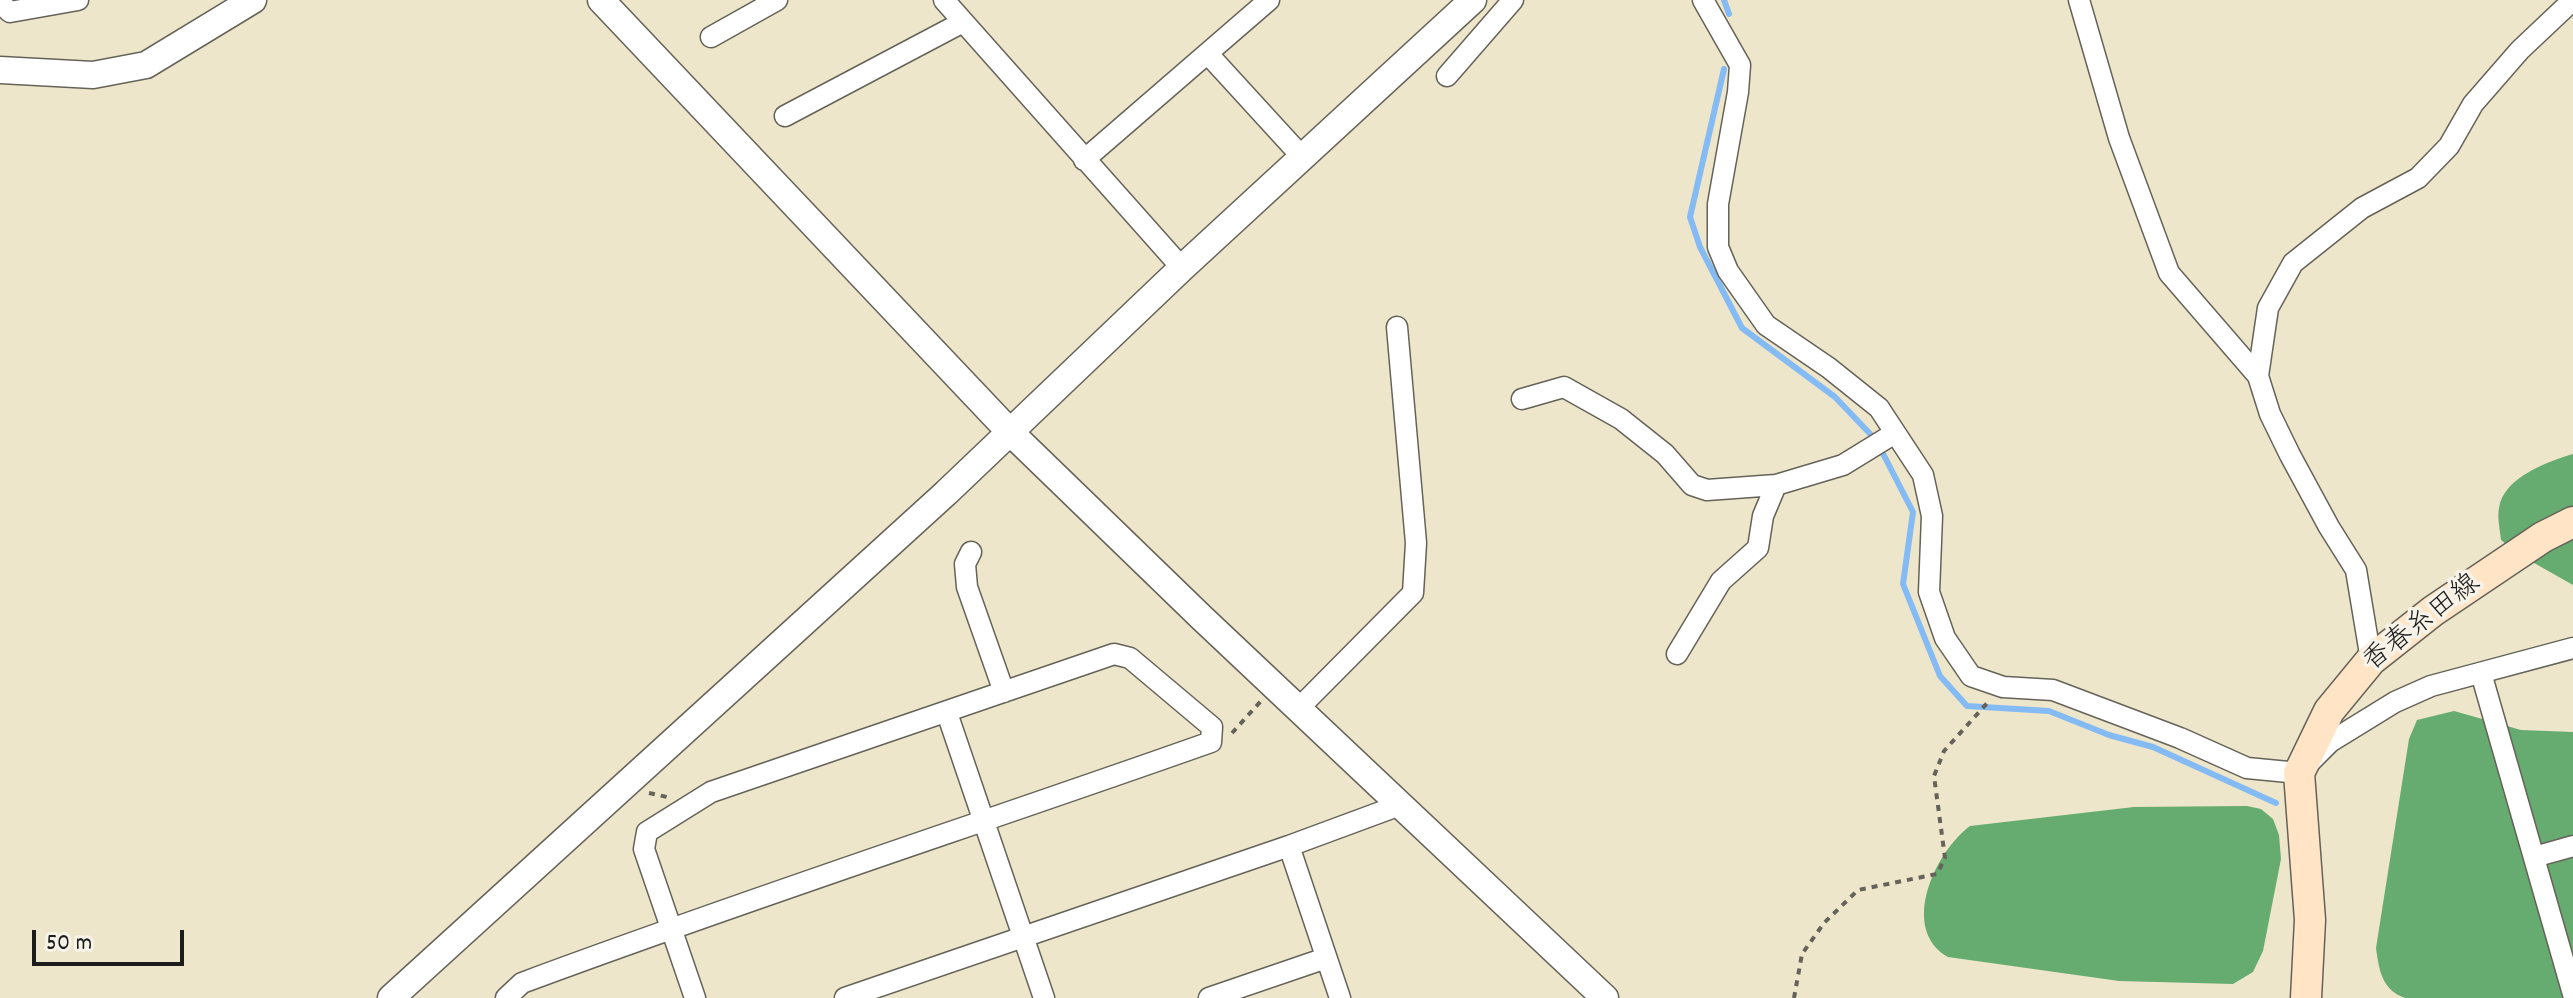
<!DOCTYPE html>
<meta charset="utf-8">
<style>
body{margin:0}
#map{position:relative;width:2573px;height:998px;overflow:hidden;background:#ede6ca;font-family:Dekko,sans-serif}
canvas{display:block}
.scale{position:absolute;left:32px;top:930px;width:152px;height:36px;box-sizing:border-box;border:4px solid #1c1c1c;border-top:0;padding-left:10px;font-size:24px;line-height:28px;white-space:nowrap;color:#1c1c1c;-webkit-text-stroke:6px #f7f3e8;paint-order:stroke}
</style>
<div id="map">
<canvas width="2573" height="998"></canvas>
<div class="scale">50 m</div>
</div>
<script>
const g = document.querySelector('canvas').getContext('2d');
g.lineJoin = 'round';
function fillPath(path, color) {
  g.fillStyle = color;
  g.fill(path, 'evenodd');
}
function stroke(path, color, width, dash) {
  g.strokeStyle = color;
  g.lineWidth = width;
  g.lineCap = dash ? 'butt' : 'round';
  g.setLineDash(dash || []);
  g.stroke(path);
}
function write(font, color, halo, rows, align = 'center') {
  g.font = font + ' Dekko,"Klee One",sans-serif';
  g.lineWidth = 7;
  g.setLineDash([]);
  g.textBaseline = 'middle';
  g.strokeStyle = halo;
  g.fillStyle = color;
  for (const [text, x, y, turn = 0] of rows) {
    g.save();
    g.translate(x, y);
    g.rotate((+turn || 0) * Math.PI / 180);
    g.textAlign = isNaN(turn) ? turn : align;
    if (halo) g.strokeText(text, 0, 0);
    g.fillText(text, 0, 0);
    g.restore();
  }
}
const forest = new Path2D(`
 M2573 454V585L2520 555 2501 540C2500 530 2497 517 2499 508 2504 477 2547 462 2573 454Z
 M2454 711 2521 730 2573 732V998H2405C2382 990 2379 970 2376 948L2409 739 2417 720Z
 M2247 806 2261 809 2273 819 2279 835 2281 859 2263 951 2253 972 2233 984 2119 981 1948 957C1899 929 1935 852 1970 826L2134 807Z`);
const stream = new Path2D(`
 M1724 0 1729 14
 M1724 69 1690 217 1700 247 1742 328 1835 397 1876 440 1913 512 1903 584 1940 676 1967 706 2049 711 2109 735 2153 747 2276 803`);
const path = new Path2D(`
 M1232 733 1261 701
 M649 793 667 797
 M1794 998 1802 954 1824 923 1858 890 1937 874 1945 858 1934 776 1944 751 1989 701`);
const minor = new Path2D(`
 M944 0 1182 268
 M1703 0 1740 65 1738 92 1718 204V247L1728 271 1766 325 1829 368 1879 408 1923 475 1932 516 1929 592 1945 638 1971 676 2003 687 2053 690 2180 738 2247 768 2299 773 2330 742 2395 702 2431 686 2573 648
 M2079 0 2119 138 2169 273 2258 376 2270 414 2290 455 2329 527 2356 570 2371 660
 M0 3 10 12 78 0
 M711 37 777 0
 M1208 54 1304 159
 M1447 76 1513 0
 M785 116 963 22
 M1084 160 1269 0
 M2258 376 2268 308 2293 263 2362 208 2418 178 2449 146 2473 104 2520 50 2573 0
 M1522 399 1564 387 1621 419 1665 454 1692 485 1707 490 1776 485 1843 465 1895 433
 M971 552 965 564 967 587 1004 692
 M1677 654 1721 581 1758 548 1763 516 1776 485
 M2481 673 2573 994
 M1298 709 1413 593 1416 543 1397 327
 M947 713 1044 998
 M1289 846 1340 998
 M2534 857 2573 846
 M506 998 522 983C750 898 982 823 1211 742L1212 727 1130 658 1114 654 711 792 647 832 644 849 695 998
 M845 998 1289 846 1400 805
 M1209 998 1326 958`);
const tertiary = new Path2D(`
 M601 0 1010 432 1201 617 1605 998
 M0 70 93 75 146 65 253 0
 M391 998 946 493 1182 268 1473 0`);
const secondary = new Path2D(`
 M2306 998 2310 920 2299 773 2329 711 2371 660 2433 611 2543 537 2573 522`);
const streetNames = [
 ["香春糸田線",2423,625,-38]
];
fillPath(forest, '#66ab70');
stroke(stream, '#85bbf4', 6);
stroke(minor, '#656359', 23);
stroke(tertiary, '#656359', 29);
stroke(secondary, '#656359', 33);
stroke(path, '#656359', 4, [6, 6]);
stroke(minor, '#fff', 20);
stroke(tertiary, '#fff', 26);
stroke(secondary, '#ffe4c6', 30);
write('28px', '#1c1c1c', '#f7f3e8', streetNames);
</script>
